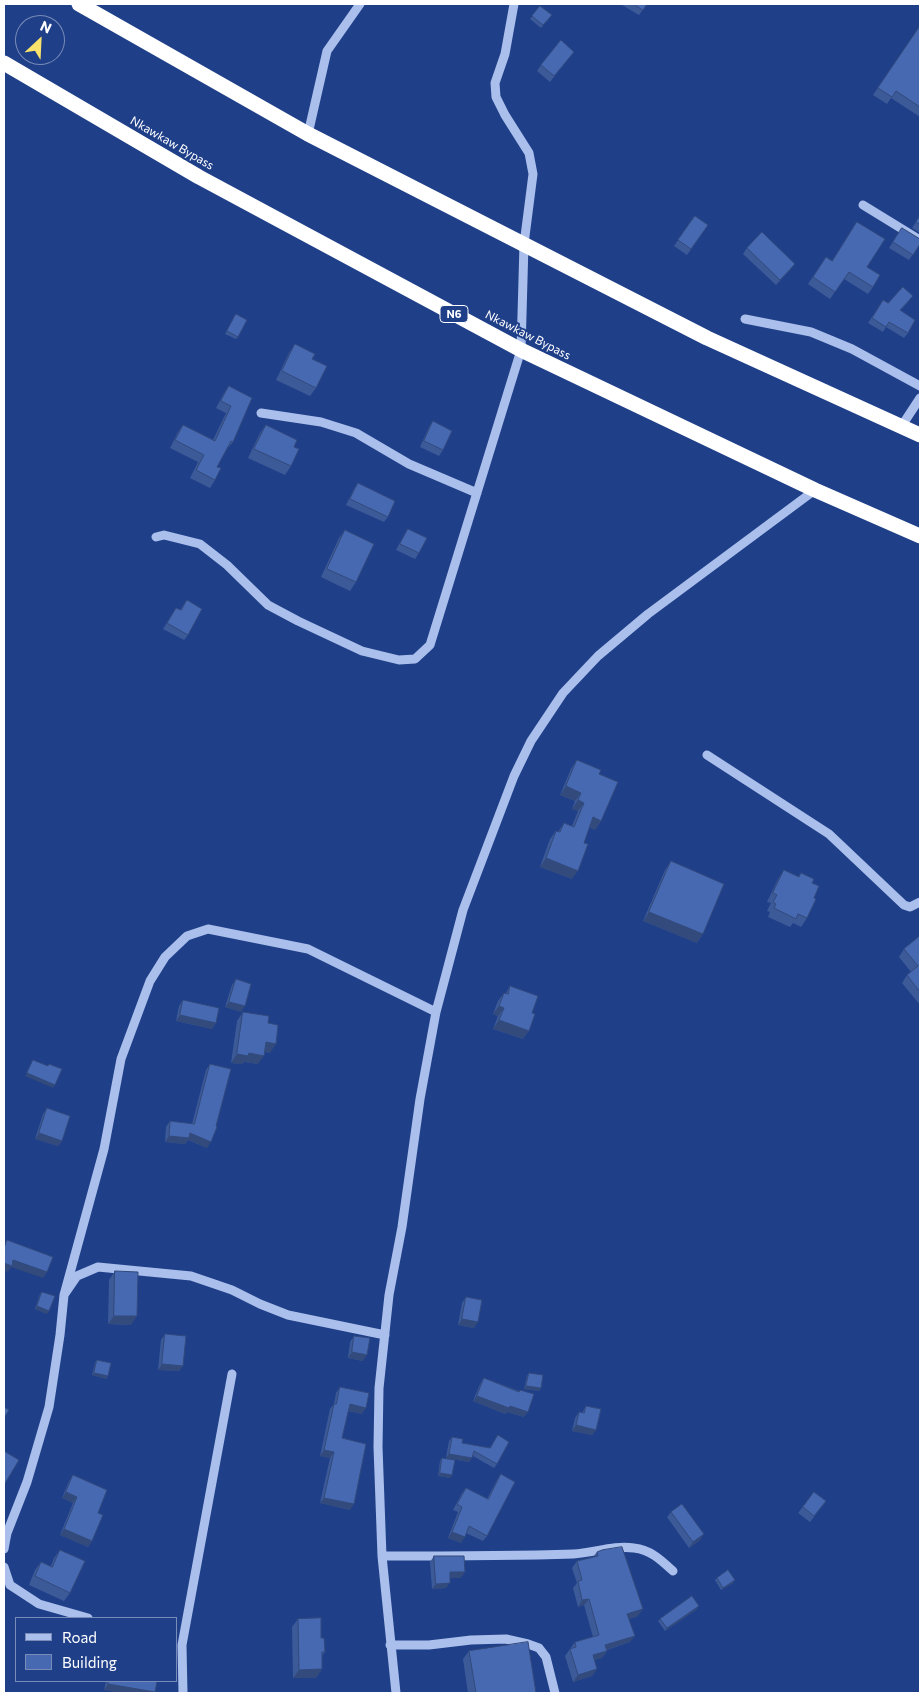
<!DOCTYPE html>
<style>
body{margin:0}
#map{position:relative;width:924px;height:1697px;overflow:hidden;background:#1f3f89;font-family:Commissioner,sans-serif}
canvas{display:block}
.frame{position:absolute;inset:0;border:5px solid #fff;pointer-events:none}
.legend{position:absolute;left:15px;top:1617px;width:162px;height:65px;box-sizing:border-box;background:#1f3f89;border:1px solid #798cb8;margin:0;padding:6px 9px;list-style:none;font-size:15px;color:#fff}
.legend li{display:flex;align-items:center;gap:10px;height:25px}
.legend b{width:25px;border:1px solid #798cb8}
.north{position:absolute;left:15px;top:15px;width:50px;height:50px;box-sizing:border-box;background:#1f3f89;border:1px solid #798cb8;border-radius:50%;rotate:25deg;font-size:14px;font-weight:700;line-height:20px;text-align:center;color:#fff}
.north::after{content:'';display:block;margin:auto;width:18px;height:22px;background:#f9e36a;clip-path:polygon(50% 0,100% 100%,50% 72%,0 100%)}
</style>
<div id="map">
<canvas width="924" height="1697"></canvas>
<div class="frame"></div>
<ul class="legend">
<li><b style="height:6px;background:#aabfeb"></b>Road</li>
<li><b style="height:14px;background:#4769b1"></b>Building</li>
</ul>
<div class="north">N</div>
</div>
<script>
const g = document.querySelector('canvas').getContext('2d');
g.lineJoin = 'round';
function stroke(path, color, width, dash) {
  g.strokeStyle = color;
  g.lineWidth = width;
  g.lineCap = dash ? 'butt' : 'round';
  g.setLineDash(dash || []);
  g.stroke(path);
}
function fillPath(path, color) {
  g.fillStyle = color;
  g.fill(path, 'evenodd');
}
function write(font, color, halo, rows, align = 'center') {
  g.font = font + ' Commissioner,sans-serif';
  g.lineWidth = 4;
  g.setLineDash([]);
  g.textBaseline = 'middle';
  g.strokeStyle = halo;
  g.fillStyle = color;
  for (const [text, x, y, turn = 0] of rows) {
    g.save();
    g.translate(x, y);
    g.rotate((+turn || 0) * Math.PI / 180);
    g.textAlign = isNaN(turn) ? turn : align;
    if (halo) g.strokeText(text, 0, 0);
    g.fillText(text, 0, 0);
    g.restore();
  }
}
const minor = new Path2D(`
 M308 134 327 51 360 4
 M863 205 920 240
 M745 319 811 332 852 349 920 386
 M261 413 321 422 356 433 409 464 477 493
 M901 427 920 398
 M156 537 164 535 200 544 227 565 268 605 298 621 362 651 399 660 415 659 430 645 521 350 524 244 533 174 529 153 505 115 496 97 495 83 505 54 514 4
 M707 755 829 834 904 905 910 907 920 902
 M64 1295 104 1149 121 1059 150 981 165 957 187 936 208 929 308 949 436 1012
 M4 1549 7 1533 27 1482 49 1407 60 1335 64 1295 77 1276 98 1267 191 1276 232 1290 260 1304 288 1315 385 1335
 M382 1556C446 1556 510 1556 573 1554 594 1553 613 1545 634 1548 651 1550 661 1560 673 1571
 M4 1567 10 1585 39 1604 88 1618
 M390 1645H429L471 1640 506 1639 528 1644 539 1648 546 1657 555 1693
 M183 1693 182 1645 232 1374
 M396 1693 382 1556 378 1447 379 1388 389 1295 402 1227 420 1099 436 1012 463 910 514 776 531 741 563 693 598 656 648 614 815 490`);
const highway = new Path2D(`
 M79 4 308 134 707 338 920 435
 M4 63 199 177 521 350 815 490 920 536`);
const wall = new Path2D(`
 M623 4H647L639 15 622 5Z
 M540 6 552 15 541 28 530 19Z
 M920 26 919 56 920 57V117L891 98 887 104 873 95Z
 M570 57 550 82 537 71 541 65Z
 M695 216 708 225 687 255 674 246Z
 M920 216V233L912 228Z
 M857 222 867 267 873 287 868 294 844 279 830 299 808 284 826 257 832 261Z
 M902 228 920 244 909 260 889 248Z
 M747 248 791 269 776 285 743 254Z
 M883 300 888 303 909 301 900 311 908 333 904 338 886 327 883 332 868 323Z
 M236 314 238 337 236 339 225 334Z
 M295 344 312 359 316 388 310 396 276 380 289 353Z
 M229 386 252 398 233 442 227 449 217 467 215 480 210 488 190 478 198 462 170 448 178 432 183 425 213 440 226 413 216 408 224 393Z
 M433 421 443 450 439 456 420 447 429 427Z
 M266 425 294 447 291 466 285 475 248 458 260 433Z
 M358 483 388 517 384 522 346 505 354 489Z
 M408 529 419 553 415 559 396 550 404 535Z
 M345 530 356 582 350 591 321 577 339 538Z
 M187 600 188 635 184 640 163 629 176 608 180 610Z
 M577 760 599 774 601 821 595 830 589 827 572 879 540 867 550 839 556 831 558 832 564 823 572 826 578 811 572 809 575 801 560 795 571 769Z
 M671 861 703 934 697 943 643 921 665 870Z
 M784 870 798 877 801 873 812 883 814 898 807 918 801 927 793 923 790 927 768 917 770 912 767 911 771 903 767 902 778 879Z
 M920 936V1005L902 983 907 975 911 972 899 957 904 949Z
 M236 979 241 1012 225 1007 232 985Z
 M510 986 532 1013 523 1039 493 1029 498 1016 493 1014 498 1001 504 993H506Z
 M183 1000 216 1023 212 1029 176 1021 179 1006Z
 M243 1012 268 1023 270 1053 264 1052 258 1064 244 1062 242 1064 231 1063 237 1021Z
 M210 1064 207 1148 188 1140 185 1144 165 1142 166 1127 170 1121 192 1124 206 1070Z
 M47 1108 62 1141 58 1146 35 1139 43 1114Z
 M115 1271 131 1325 108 1324 109 1280Z
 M42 1292 47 1314 35 1309 40 1294Z
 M466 1297 474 1328 458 1325 462 1303Z
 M165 1334 183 1366 179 1371 158 1370 161 1340Z
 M354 1336 363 1361 348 1358 350 1342Z
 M97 1360 108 1376 106 1379 92 1375 95 1363Z
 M529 1373 541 1388 539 1391 524 1389 527 1376Z
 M484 1378 519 1391 520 1390 524 1417 507 1412 505 1414 473 1401 480 1384Z
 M340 1387 362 1414 348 1411 342 1438 350 1510 320 1503 330 1458 320 1456 330 1409 334 1404 336 1393Z
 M586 1406 596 1430 592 1435 572 1431 575 1418 579 1412 582 1413Z
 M498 1435 497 1464 494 1468 473 1456 469 1462 446 1458 449 1441 452 1437 462 1443 490 1448Z
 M442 1458 452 1475 450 1478 438 1476 440 1461Z
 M501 1474 487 1536 483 1541 466 1533 461 1543 448 1538 458 1512 453 1510 462 1493 466 1488 487 1499 497 1480Z
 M73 1475 92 1541 88 1547 60 1535 73 1503 62 1498 69 1481Z
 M814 1492 826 1501 810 1522 798 1513Z
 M671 1512 700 1540 689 1548 667 1517Z
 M60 1550 70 1593 64 1601 29 1585 35 1570 41 1562 51 1566 54 1558Z
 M597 1552 638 1616 629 1619 630 1642 607 1650V1651L602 1658 594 1660 597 1669 592 1676 573 1682 565 1656 575 1642 593 1637 584 1605 578 1607 573 1588 577 1583 572 1568 577 1561 593 1557Z
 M434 1556 461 1578H450L446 1588 432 1589 430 1562Z
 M717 1578 733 1583 721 1590 715 1580Z
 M697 1609 665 1631 658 1621 660 1619Z
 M298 1619 321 1638 325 1652 322 1656V1669L316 1678H293L292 1627Z
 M469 1651 536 1693H468L463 1659Z
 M106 1681H157L155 1693H122L104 1690Z`);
const shadedWall = new Path2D(`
 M795 264 791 269 776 285 780 280Z
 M566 786 581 793 575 801 560 795Z
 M578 800 584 803 578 811 572 809Z
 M593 817 601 821 595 830 587 826Z
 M546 858 578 871 572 879 540 867Z
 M649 912 703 934 697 943 643 921Z
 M229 1002 245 1006 241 1012 225 1007Z
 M499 1006 504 1008 498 1016 493 1014Z
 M180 1015 216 1023 212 1029 176 1021Z
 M499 1020 529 1031 523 1039 493 1029Z
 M266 1042 276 1044 270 1053 260 1051Z
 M249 1053 264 1056 258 1064 244 1062 242 1064 231 1063 237 1054Z
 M27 1073 55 1085 53 1088 25 1076Z
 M39 1133 62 1141 58 1146 35 1139Z
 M190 1133 211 1142 207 1148 188 1140 185 1144 165 1142 169 1136Z
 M13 1260 47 1272 43 1278 11 1267 8 1272 4 1270V1263Z
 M37 1306 49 1311 47 1314 35 1309Z
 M114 1316H137L131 1325 108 1324Z
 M462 1319 478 1322 474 1328 458 1325Z
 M352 1352 367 1355 363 1361 348 1358Z
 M162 1364 183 1366 179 1371 158 1370Z
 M94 1373 108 1376 106 1379 92 1375Z
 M526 1386 541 1388 539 1391 524 1389Z
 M477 1396 510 1406 528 1412 524 1417 507 1412 505 1414 473 1401Z
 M350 1404 366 1408 362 1414 346 1410Z
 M576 1425 596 1430 592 1435 572 1431Z
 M324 1450 334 1452 330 1458 320 1456Z
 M449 1454 472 1458 469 1462 446 1458Z
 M440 1473 452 1475 450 1478 438 1476Z
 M66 1492 77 1497 73 1503 62 1498Z
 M324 1498 354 1504 350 1510 320 1503Z
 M64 1529 92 1541 88 1547 60 1535Z
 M452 1532 465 1537 461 1543 448 1538Z
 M704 1534 700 1540 689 1548 693 1542Z
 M450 1572H465L461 1578H446Z
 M735 1580 733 1583 721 1590 723 1588Z
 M450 1583 446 1588 432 1589 436 1584Z
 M589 1599 584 1605 578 1607 582 1600Z
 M699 1606 697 1609 665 1631 667 1628Z
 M643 1609 638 1616 623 1621 627 1614Z
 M635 1636 630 1642 600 1652 605 1645Z
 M607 1651 602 1658 588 1662 593 1655Z
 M322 1669 316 1678H293L299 1670Z
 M597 1669 592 1676 573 1682 578 1675Z
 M108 1684 155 1692V1693H122L104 1690Z`);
const building = new Path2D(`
 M634 4H647L643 10Z
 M540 6 552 15 543 25 532 16Z
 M920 26V54L919 56 920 57V107L896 91 892 97 878 88Z
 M561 40 574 52 554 76 541 65Z
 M695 216 708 225 691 249 678 240Z
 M920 216V225L916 222Z
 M857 222 885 239 867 267 880 275 873 287 849 272 835 292 813 277 826 257 832 261Z
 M902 228 920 239V244L913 255 893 242Z
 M762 232 795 264 780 280 747 248Z
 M903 287 913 296 900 310 915 320 908 333 889 322 886 327 872 318 883 300 888 303Z
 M236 314 247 320 238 337 227 331Z
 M295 344 315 354 312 359 327 366 316 388 282 371Z
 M229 386 252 398 233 442 231 441 217 467 221 468 215 480 196 470 204 455 175 440 183 425 215 441 231 406 221 401Z
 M433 421 452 431 443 450 424 441Z
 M266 425 297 440 294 447 299 449 291 466 254 449Z
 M358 483 395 501 388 517 350 499Z
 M408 529 427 538 419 553 400 544Z
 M345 530 374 544 356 582 327 569Z
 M187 600 202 609 188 635 167 623 176 608 181 610Z
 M577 760 601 770 599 774 618 782 601 821 593 817 584 843 588 844 578 871 546 858 556 831 560 832 564 823 574 827 584 803 578 800 581 793 566 786Z
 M671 861 724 884 703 934 649 912Z
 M784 870 799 877 801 873 814 879 812 883 819 886 814 898 816 899 807 918 798 914 796 919 774 908 776 904 773 902 777 895 773 893Z
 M920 936V992L907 975 918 966 904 949Z
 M236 979 251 984 245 1006 229 1002Z
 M510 986 538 996 532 1013 535 1014 529 1031 499 1020 504 1008 499 1006 504 993 508 994Z
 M183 1000 219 1008 216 1023 180 1015Z
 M243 1012 269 1016 268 1023 278 1025 276 1044 266 1042 264 1056 249 1053 248 1056 237 1054Z
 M33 1060 48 1066 49 1064 62 1069 55 1085 27 1073Z
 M210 1064 231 1069 216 1126 217 1127 211 1142 190 1133 189 1138 169 1136 170 1121 194 1124Z
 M47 1108 70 1116 62 1141 39 1133Z
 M7 1240 53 1257 47 1272 13 1260 12 1266 4 1263V1249Z
 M115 1271 138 1272 137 1316H114Z
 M42 1292 55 1296 49 1311 37 1306Z
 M466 1297 482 1300 478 1322 462 1319Z
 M165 1334 186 1336 183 1366 162 1364Z
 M354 1336 370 1338 367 1355 352 1352Z
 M97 1360 111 1363 108 1376 94 1373Z
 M529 1373 543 1375 541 1388 526 1386Z
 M484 1378 519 1392 520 1390 534 1394 528 1412 510 1406 509 1408 477 1396Z
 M340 1387 369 1393 366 1408 350 1404 342 1438 366 1444 354 1504 324 1498 334 1452 324 1450 334 1404H336Z
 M586 1406 601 1409 596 1430 576 1425 579 1412 584 1413Z
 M4 1407 9 1410 4 1418Z
 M498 1435 509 1442 497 1464 474 1451 472 1458 449 1454 452 1437 463 1439 462 1443 490 1448Z
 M4 1451 19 1460 4 1485Z
 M442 1458 455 1460 452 1475 440 1473Z
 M501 1474 515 1482 487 1536 469 1526 465 1537 452 1532 462 1507 457 1504 466 1488 488 1499Z
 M73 1475 107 1490 98 1513 103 1515 92 1541 64 1529 77 1497 66 1492Z
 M814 1492 826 1501 814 1516 803 1507Z
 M682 1504 704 1534 693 1542 671 1512Z
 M622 1547 643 1609 627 1614 635 1636 605 1645 607 1651 593 1655 597 1669 578 1675 570 1649 576 1647 575 1642 599 1635 589 1599 582 1600 578 1581 582 1580 577 1561 598 1556 597 1552 602 1550Z
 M60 1550 85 1561 70 1593 35 1576 41 1562 52 1567Z
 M434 1556H464L465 1572H450V1583L436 1584Z
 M728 1570 735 1580 723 1588 717 1578Z
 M692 1596 699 1606 667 1628 660 1619Z
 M321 1618V1638H324L325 1652H322V1669L299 1670 298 1619Z
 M528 1642 536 1693H476L469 1651Z
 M109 1681H157L155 1692 108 1684Z`);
const shields = [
 [454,314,28]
];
const shieldNames = [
 ["N6",454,314]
];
const streetNames = [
 ["Nkawkaw Bypass",172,143,30],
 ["Nkawkaw Bypass",528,335,27]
];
stroke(minor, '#aabfeb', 9);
stroke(highway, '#fff', 15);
fillPath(wall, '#3d5a98');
fillPath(shadedWall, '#324a7c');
fillPath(building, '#4769b1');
stroke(building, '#324a7c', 1);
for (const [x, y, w] of shields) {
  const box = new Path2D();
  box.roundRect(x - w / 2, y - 8.5, w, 17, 4);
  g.fillStyle = '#1f3f89';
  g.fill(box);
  stroke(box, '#fff', 1);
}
write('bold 11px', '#fff', null, shieldNames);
write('12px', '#fff', '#1f3f89', streetNames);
</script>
